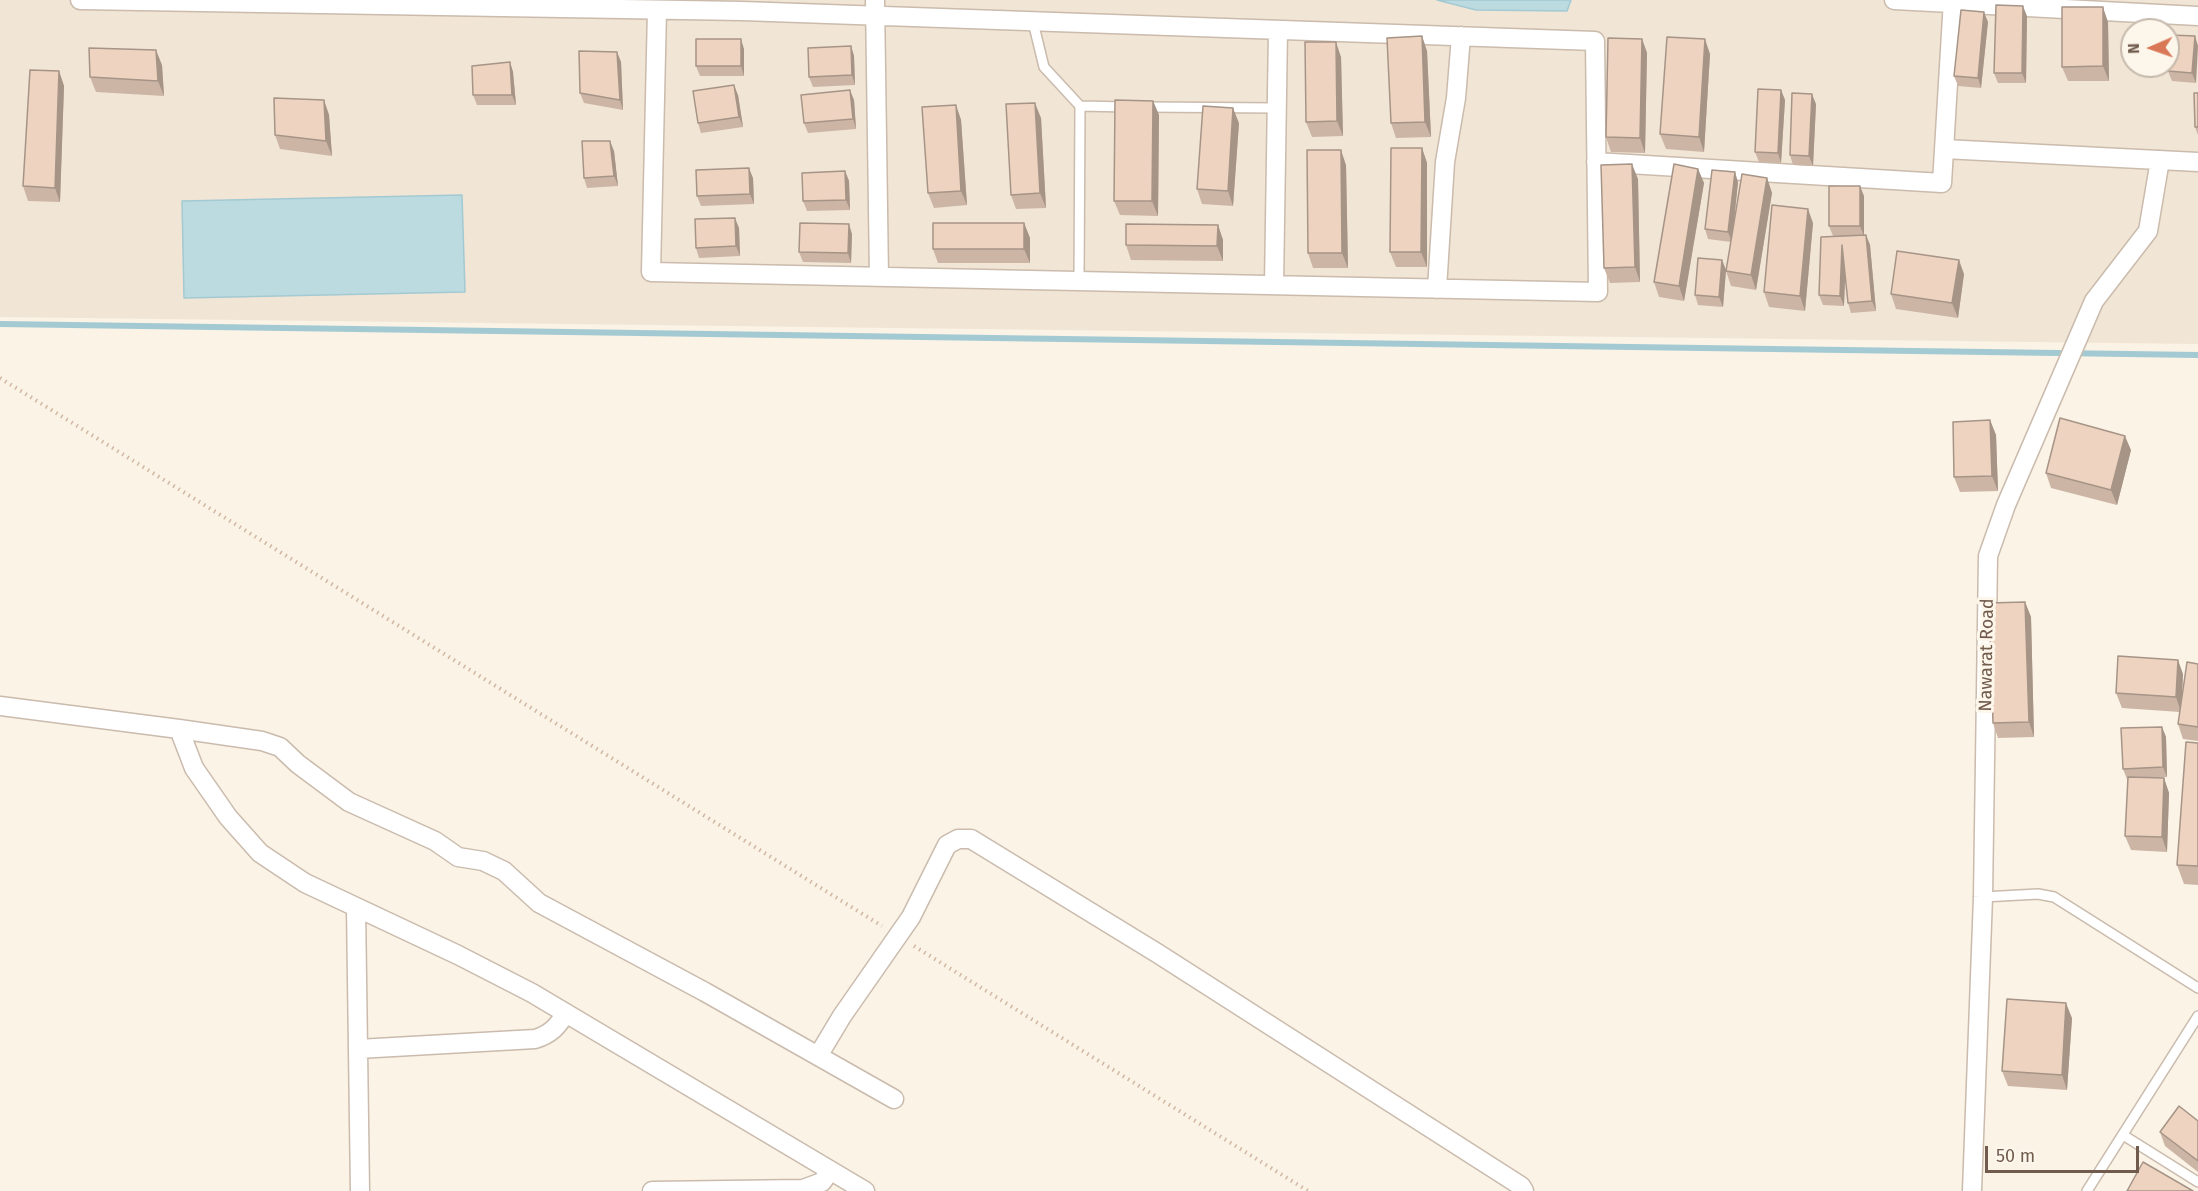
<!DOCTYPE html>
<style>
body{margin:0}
#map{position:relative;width:2198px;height:1191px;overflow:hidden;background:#faf3e6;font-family:"Fira Sans",sans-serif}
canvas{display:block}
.north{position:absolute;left:2120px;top:18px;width:60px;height:60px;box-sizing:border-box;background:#fdf7eb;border:2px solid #c5b9ac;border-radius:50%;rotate:268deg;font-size:16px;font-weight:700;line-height:24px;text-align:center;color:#705b4d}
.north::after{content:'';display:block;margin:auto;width:21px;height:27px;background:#d87857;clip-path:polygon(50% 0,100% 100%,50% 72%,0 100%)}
.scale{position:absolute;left:1985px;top:1146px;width:154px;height:27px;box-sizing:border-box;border:3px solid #705b4d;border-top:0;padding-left:8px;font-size:18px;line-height:21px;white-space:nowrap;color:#705b4d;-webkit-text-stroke:4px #fdf7eb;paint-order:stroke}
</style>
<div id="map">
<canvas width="2198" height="1191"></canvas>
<div class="north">N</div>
<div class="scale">50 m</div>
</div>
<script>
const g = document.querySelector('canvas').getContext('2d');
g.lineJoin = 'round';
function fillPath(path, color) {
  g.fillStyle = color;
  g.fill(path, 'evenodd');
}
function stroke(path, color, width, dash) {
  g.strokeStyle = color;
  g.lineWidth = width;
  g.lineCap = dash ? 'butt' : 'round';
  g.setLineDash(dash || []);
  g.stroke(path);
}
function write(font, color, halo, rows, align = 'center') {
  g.font = font + ' "Fira Sans",sans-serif';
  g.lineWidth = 6;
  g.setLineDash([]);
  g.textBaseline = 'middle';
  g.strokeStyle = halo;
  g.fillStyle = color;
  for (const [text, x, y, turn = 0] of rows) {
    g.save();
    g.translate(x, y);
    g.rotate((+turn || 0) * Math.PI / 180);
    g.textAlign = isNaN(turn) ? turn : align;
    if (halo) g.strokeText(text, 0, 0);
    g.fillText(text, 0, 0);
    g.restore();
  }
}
const residential = new Path2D(`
 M0 0H2198V344L0 317ZM2132 30H2168V66H2132Z`);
const water = new Path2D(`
 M1437 0H1571L1567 11 1476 10Z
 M462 195 465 292 184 298 182 201Z`);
const stream = new Path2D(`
 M0 324 2198 355`);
const path = new Path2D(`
 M0 378 882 926
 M914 946 1308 1191`);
const lane = new Path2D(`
 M1033 22 1044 67 1080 106 1128 107
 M1144 107 1276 108
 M1079 281 1080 106
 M1983 897 2038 894 2054 897 2198 988
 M2123 1135 2198 1182
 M2087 1191 2198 1016`);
const street = new Path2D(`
 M80 0 742 11 1595 41 1598 292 651 272 657 10
 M875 0 879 277
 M1894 0 2198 16
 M1944 149 2198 162
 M1596 162 1942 183 1953 0
 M1274 285 1278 30
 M1437 289 1445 162 1456 98 1461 36
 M0 706 179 729 194 768 228 817 260 853 305 883 458 955 532 993 865 1191
 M179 729 262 741 280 747 298 764 349 802 435 841 458 857 483 861 504 871 539 903 705 992 894 1099
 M356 907 360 1191
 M358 1049 535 1039C551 1034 557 1027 566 1013
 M818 1056 842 1016 911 917 947 845 958 839H971L1157 953 1521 1186 1524 1191
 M652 1191 803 1189 822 1182 830 1171
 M1972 1191 1983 897 1988 556 2006 505 2094 301 2148 231 2160 160`);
const wall = new Path2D(`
 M2027 16 2026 83H1998L1994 73Z
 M1988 22 1981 88 1958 86 1954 76Z
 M2108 22 2109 81H2068L2062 67Z
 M1422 36 1427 51 1431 137 1396 138 1391 123Z
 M2195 36 2196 83 2172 81 2168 71Z
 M1642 39 1647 53 1645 153 1611 152 1606 137Z
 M851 46 854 56 855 85 813 87 809 77Z
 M744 49V76H700L696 66Z
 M617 52 621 62 623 110 584 103 580 93Z
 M1710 54 1704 152 1666 149 1660 134Z
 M1341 57 1343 136 1312 137 1306 122Z
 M510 62 513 72 516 105H477L473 95Z
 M162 65 164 96 96 92 90 77Z
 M59 71 64 86 60 202 28 201 23 186Z
 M1781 90 1785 100 1781 163 1759 162 1755 152Z
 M2198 93V135L2195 127Z
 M738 95 743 127 701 133 698 123Z
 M324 100 329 115 332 156 280 149 275 135Z
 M854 100 856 129 808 133 804 123Z
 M1153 101 1159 115 1158 216 1120 215 1114 201Z
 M1816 104 1813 166 1793 165 1790 155Z
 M956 105 961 120 967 205 934 208 928 193Z
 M1041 118 1046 208 1016 209 1011 195Z
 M1239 123 1233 206 1202 204 1197 189Z
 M1422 148 1427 163V267H1396L1390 252Z
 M614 151 618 186 587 188 584 178Z
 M1346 165 1348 268H1313L1308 253Z
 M1698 169 1704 183 1684 301 1659 297 1654 282Z
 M845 171 849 181 850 210 807 211 803 201Z
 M753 178 754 204 701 206 697 196Z
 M1767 178 1772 193 1756 290 1731 286 1726 271 1731 242 1708 239 1705 229 1738 182 1733 227Z
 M1638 179 1640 282 1610 283 1604 268Z
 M1864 196V235H1866L1870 245 1876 311 1851 313 1848 303 1845 275 1844 306 1823 305 1819 295 1844 236H1833L1829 226Z
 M1024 223 1030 238V263H938L933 249Z
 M1813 223 1805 311 1769 307 1764 292Z
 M1218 225 1223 240V261L1131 260 1126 245Z
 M739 228 740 256 699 258 696 248Z
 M852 234 851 263 803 262 799 252Z
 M1722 260 1726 270 1723 307 1698 305 1695 295Z
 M1964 274 1958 318 1896 309 1891 294Z
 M1990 420 1996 435 1998 491 1960 492 1954 477Z
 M2131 450 2117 505 2051 488 2046 473Z
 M2025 602 2031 617 2034 737 1998 738 1993 723Z
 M2198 664V741L2183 739 2178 724 2180 712 2122 708 2116 693 2183 674 2182 698Z
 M2162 727 2166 737 2167 777 2152 778H2164L2169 793 2167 852 2131 850 2125 836 2128 779H2127L2123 769Z
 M2198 743V885L2184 884 2177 865Z
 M2072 1018 2067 1090 2008 1086 2002 1071Z
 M2198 1121V1172L2165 1146 2160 1132Z`);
const shadedWall = new Path2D(`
 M2023 6 2027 16 2026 83 2022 73Z
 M2103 7 2108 22 2109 81 2103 66Z
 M1984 12 1988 22 1981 88 1978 78Z
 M1422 36 1427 51 1431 137 1425 122Z
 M2195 36 2198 46 2196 83 2192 73Z
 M741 39 744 49V76L741 66Z
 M1642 39 1647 53 1645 153 1640 138Z
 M1705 39 1710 54 1704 152 1699 137Z
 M1336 42 1341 57 1343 136 1337 121Z
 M851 46 854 56 855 85 852 75Z
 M156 50 162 65 164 96 158 81Z
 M617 52 621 62 623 110 620 100Z
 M510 62 513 72 516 105 512 95Z
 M59 71 64 86 60 202 55 188Z
 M734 85 738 95 743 127 739 117Z
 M850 90 854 100 856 129 853 119Z
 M1781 90 1785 100 1781 163 1778 153Z
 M1812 94 1816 104 1813 166 1809 156Z
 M324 100 329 115 332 156 326 141Z
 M1153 101 1159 115 1158 216 1152 201Z
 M1035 103 1041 118 1046 208 1040 193Z
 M956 105 961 120 967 205 961 191Z
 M1233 108 1239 123 1233 206 1228 191Z
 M610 141 614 151 618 186 614 176Z
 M1422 148 1427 163V267L1421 252Z
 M1341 150 1346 165 1348 268 1342 253Z
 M1632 164 1638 179 1640 282 1635 267Z
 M749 168 753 178 754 204 750 194Z
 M1698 169 1704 183 1684 301 1679 286Z
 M845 171 849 181 850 210 846 200Z
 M1735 172 1738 182 1732 242 1728 232Z
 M1767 178 1772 193 1756 290 1751 275Z
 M1860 186 1864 196V236L1860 226Z
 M1808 209 1813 223 1805 311 1800 296Z
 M735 218 739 228 740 256 736 246Z
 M1024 223 1030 238V263L1024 249Z
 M849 224 852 234 851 263 848 253Z
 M1218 225 1223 240V261L1217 246Z
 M1866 235 1870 245 1876 311 1872 301Z
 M1842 245 1846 255 1844 306 1840 296Z
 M1722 260 1726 270 1723 307 1719 297Z
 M1959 260 1964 274 1958 318 1952 303Z
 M1990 420 1996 435 1998 491 1992 476Z
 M2125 436 2131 450 2117 505 2111 490Z
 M2025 602 2031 617 2034 737 2029 722Z
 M2178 660 2183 674 2181 712 2176 697Z
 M2162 727 2166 737 2167 777 2163 767Z
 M2164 778 2169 793 2167 852 2162 837Z
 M2066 1003 2072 1018 2067 1090 2062 1075Z`);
const building = new Path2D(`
 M1996 5 2023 6 2022 73H1994Z
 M2062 7H2103V66L2062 67Z
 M1961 10 1984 12 1978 78 1954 76Z
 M2170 35 2195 36 2192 73 2168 71Z
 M1422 36 1425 122 1391 123 1387 38Z
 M1667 37 1705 39 1699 137 1660 134Z
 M1608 38 1642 39 1640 138 1606 137Z
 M696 39H741V66H696Z
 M1305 42H1336L1337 121 1306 122Z
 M851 46 852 75 809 77 808 48Z
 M89 48 156 50 158 81 90 77Z
 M579 51 617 52 620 100 580 93Z
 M510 62 512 95H473L472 66Z
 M30 70 59 71 55 188 23 186Z
 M734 85 739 117 698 123 693 91Z
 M1758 89 1781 90 1778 153 1755 152Z
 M850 90 853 119 804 123 801 95Z
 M1792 93 1812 94 1809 156 1790 155Z
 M2194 93H2198V127H2195Z
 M274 98 324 100 326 141 275 135Z
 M1115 100 1153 101 1152 201H1114Z
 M1035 103 1040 193 1011 195 1006 104Z
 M956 105 961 191 928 193 922 107Z
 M1203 106 1233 108 1228 191 1197 189Z
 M582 141H610L614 176 584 178Z
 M1391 148H1422L1421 252H1390Z
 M1307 150H1341L1342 253H1308Z
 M1632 164 1635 267 1604 268 1601 165Z
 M1674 164 1698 169 1679 286 1654 282Z
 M749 168 750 194 697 196 696 170Z
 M1712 170 1735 172 1728 232 1705 229Z
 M845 171 846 200 803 201 802 173Z
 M1742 174 1767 178 1751 275 1726 271Z
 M1829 186H1860V226H1829Z
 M1772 205 1808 209 1800 296 1764 292Z
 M735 218 736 246 696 248 695 219Z
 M800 223 849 224 848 253 799 252Z
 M933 223H1024V249H933Z
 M1126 224 1218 225 1217 246 1126 245Z
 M1866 235 1872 301 1848 303 1842 245 1840 296 1819 295 1821 237Z
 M1897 251 1959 260 1952 303 1891 294Z
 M1698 258 1722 260 1719 297 1695 295Z
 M2060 418 2125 436 2111 490 2046 473Z
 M1990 420 1992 476 1954 477 1953 422Z
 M2025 602 2029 722 1993 723 1989 603Z
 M2118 656 2178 660 2176 697 2116 693Z
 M2187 662 2198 664V727L2178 724Z
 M2162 727 2163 767 2123 769 2121 728Z
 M2186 742 2198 743V866L2177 865Z
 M2128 777 2164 778 2162 837 2125 836Z
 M2007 999 2066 1003 2062 1075 2002 1071Z
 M2179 1106 2198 1121V1161L2160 1132Z
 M2143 1162 2193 1191H2127Z`);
const streetNames = [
 ["Nawarat Road",1987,655,-89]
];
fillPath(residential, '#f1e5d5');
fillPath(water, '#bcdbe1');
stroke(water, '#a3c9d2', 1.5);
stroke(stream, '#a3c9d2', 6);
stroke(lane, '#cabbad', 12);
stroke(street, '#cabbad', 21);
stroke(path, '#d1b7a3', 4, [1.5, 4.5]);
stroke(lane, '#fff', 9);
stroke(street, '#fff', 18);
fillPath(wall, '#ccb5a5');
fillPath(shadedWall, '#a69486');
fillPath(building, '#edd3c0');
stroke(building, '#a69486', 1.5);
write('18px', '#705b4d', '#fdf7eb', streetNames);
</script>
